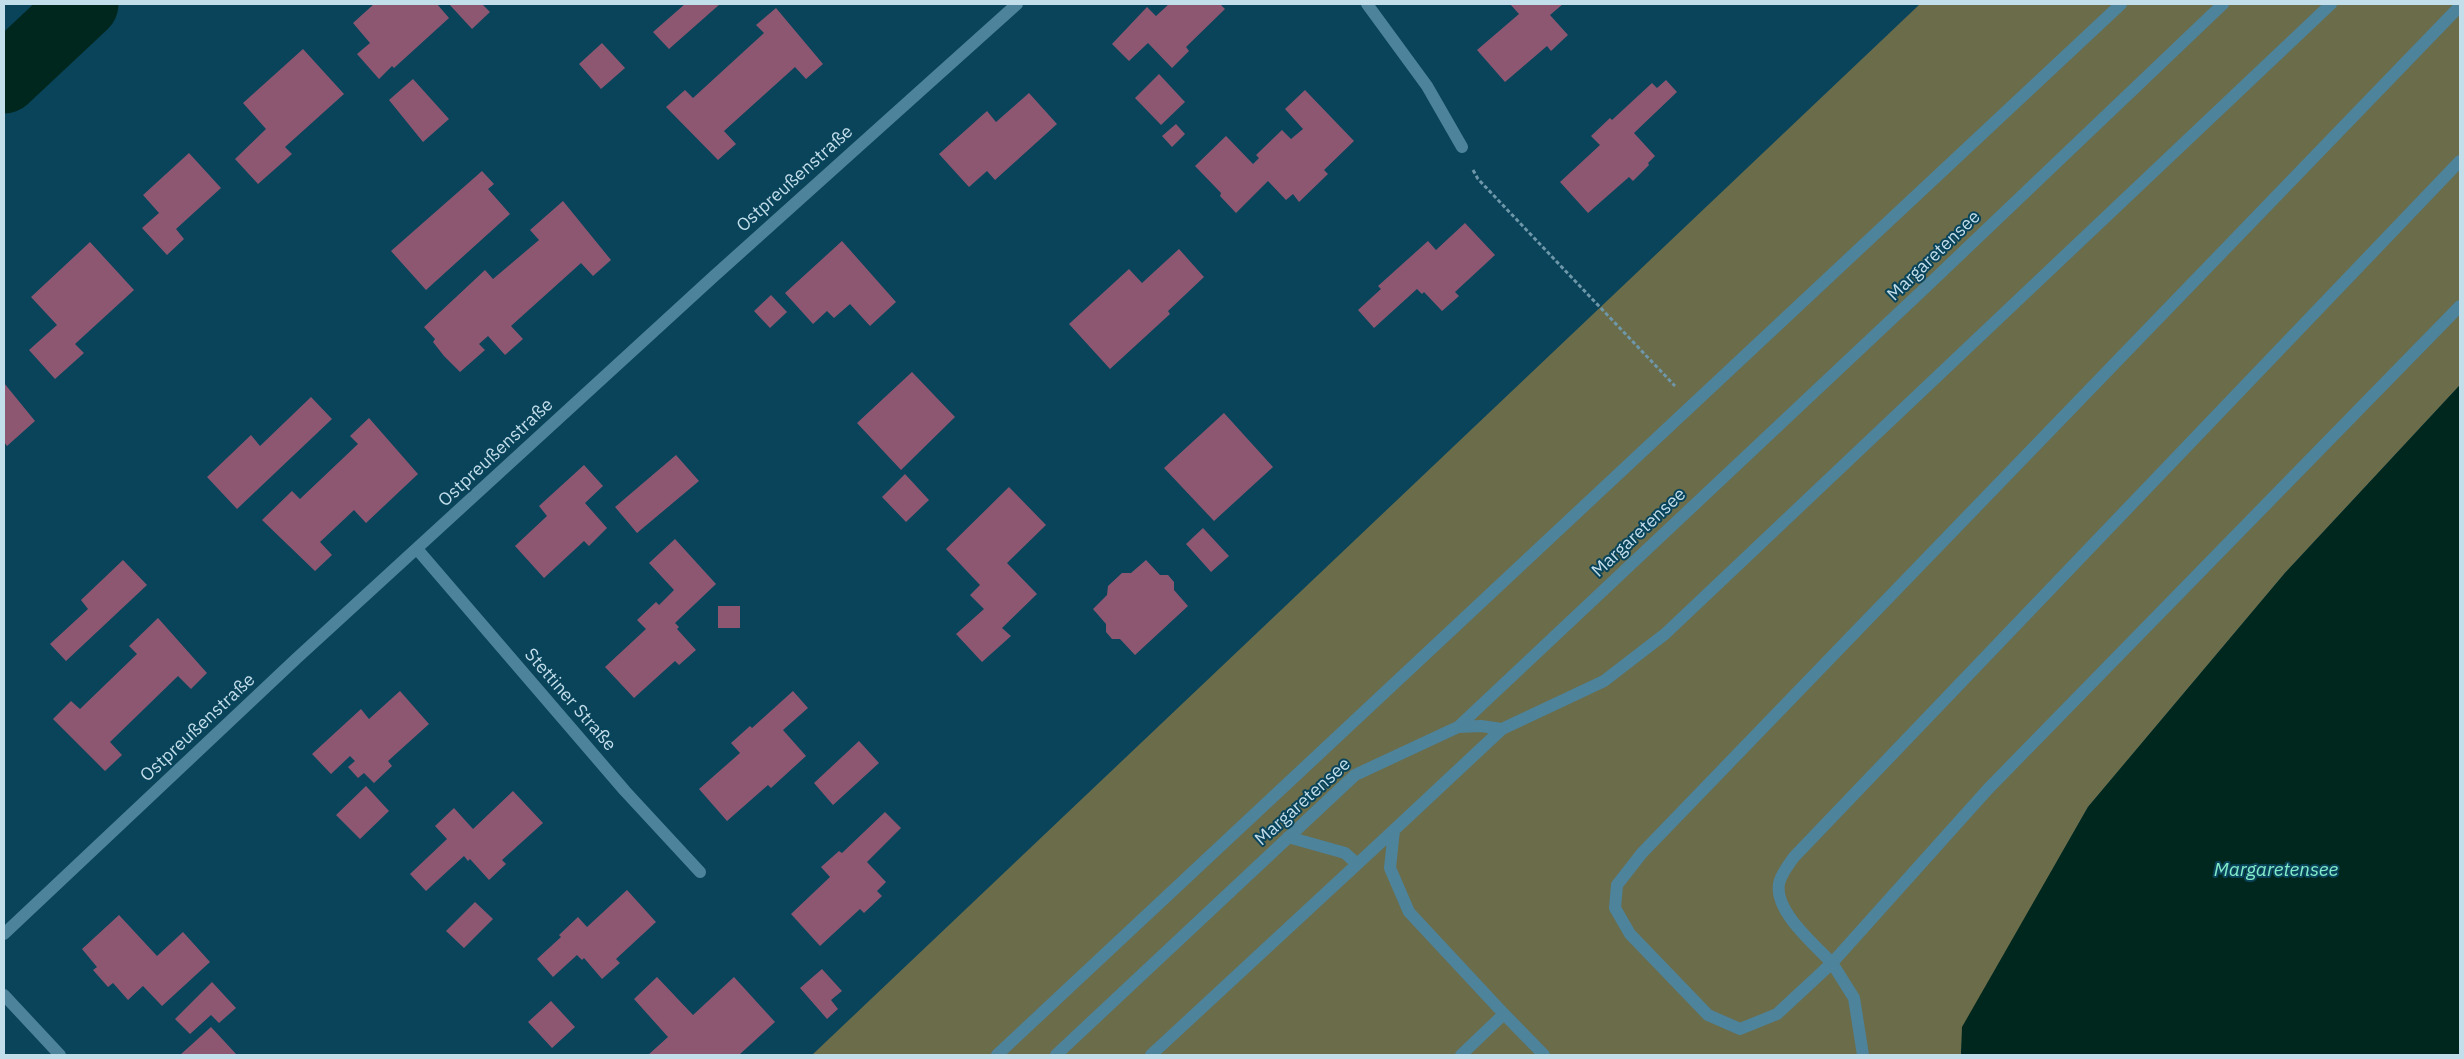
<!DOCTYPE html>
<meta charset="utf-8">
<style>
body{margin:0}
#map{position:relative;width:2464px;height:1059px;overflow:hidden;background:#09445b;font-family:"IBM Plex Sans",sans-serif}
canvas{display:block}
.frame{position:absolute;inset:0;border:5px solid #c3deeb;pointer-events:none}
</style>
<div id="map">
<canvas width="2464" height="1059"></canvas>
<div class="frame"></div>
</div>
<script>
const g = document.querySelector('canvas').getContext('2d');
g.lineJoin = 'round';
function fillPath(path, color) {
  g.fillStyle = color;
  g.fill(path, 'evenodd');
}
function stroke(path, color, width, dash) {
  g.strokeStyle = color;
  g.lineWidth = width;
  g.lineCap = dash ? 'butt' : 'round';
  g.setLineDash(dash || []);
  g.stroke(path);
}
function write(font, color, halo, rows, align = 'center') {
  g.font = font + ' "IBM Plex Sans",sans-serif';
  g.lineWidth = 4;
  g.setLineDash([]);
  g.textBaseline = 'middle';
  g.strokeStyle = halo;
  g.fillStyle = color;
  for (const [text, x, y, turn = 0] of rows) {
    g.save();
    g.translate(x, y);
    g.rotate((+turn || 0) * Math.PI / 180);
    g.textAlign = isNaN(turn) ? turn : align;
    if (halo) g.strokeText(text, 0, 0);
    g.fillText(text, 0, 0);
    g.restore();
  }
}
const green = new Path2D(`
 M1920 4H2460V385L2285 573 2088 807 1963 1027 1961 1055H812Z`);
const water = new Path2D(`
 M2460 385V1055H1961L1962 1027 2088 807 2285 573Z`);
const river = new Path2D(`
 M4 79 84 4`);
const building = new Path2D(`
 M374 4H437L449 18 394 68 392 66 379 79 357 54 370 43 353 23Z
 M449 4H482L490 12 472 29Z
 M685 4H720L669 49 653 32Z
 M1169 4H1220L1225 9 1186 47 1189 51 1172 68 1148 43 1129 61 1112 44 1147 7 1156 16Z
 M1510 4H1563L1550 15 1568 35 1551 51 1547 46 1505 82 1477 50 1519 14Z
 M776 8 823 64 806 79 795 67 724 131 736 144 718 160 666 107 685 90 693 98 764 33 756 25Z
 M602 43 625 68 601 89 579 64Z
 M303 49 344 94 285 147 292 154 258 184 235 159 266 129 243 103Z
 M1159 74 1185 102 1161 125 1135 98Z
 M413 79 449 119 423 142 389 100Z
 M1666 80 1677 92 1634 133 1655 156 1648 163 1649 165 1633 181 1629 177 1588 213 1560 182 1600 145 1591 136 1610 118 1612 120 1652 83 1657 88Z
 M1305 90 1354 141 1324 170 1328 174 1299 202 1293 194 1286 200 1268 181 1236 213 1220 196 1221 193 1195 166 1226 136 1253 164 1259 158 1256 155 1282 130 1291 139 1303 129 1285 109Z
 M1029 93 1057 124 995 180 987 171 969 187 939 154 987 111 996 122Z
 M1176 124 1185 134 1172 147 1162 136Z
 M189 153 221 188 176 229 184 239 167 255 142 228 159 213 143 195Z
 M482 171 494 184 488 189 510 214 426 290 391 251Z
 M563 201 611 260 593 276 581 263 511 326 523 339 505 355 488 336 479 344 485 350 460 372 444 356 433 342 435 339 424 327 485 270 493 279 539 240 530 230Z
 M1465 223 1495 255 1455 292 1459 296 1442 311 1424 292 1422 294 1417 289 1374 328 1358 310 1381 289 1378 286 1428 241 1436 250Z
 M842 241 896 302 870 326 850 304 834 318 827 311 813 324 785 293Z
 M90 242 134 290 75 344 84 353 55 379 29 350 57 325 31 297Z
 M1179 249 1204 277 1168 311 1170 314 1110 369 1069 324 1129 269 1142 283Z
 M771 295 787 312 770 328 754 311Z
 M912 372 955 417 901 470 857 423Z
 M4 383 35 421 7 446 4 442Z
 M311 397 332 419 237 509 207 477 251 435 260 446Z
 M1224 413 1273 467 1214 521 1164 468Z
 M369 418 418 474 366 523 354 510 320 542 332 555 315 571 262 520 292 491 300 499 358 444 350 436Z
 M676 455 699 481 637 533 615 507Z
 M584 465 603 486 585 503 607 528 589 546 584 541 544 578 515 546 547 516 539 506Z
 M905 474 929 500 906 522 882 497Z
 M1009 487 1046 525 1007 563 1037 594 1002 628 1011 636 982 662 956 634 984 609 970 595 980 585 946 549Z
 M1203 528 1229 556 1211 572 1186 544Z
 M675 539 716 584 675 623 679 627 677 629 696 650 679 665 675 661 634 698 605 667 646 629 637 620 656 602 659 605 674 590 649 563Z
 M123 560 147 585 66 661 50 644 88 609 81 600Z
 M1146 560 1160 575H1168L1174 582V590L1188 606 1135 655 1120 639H1112L1106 632V624L1093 609 1107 595 1108 586 1122 573H1131Z
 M718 606H740V628H718Z
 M158 618 207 673 191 689 178 676 110 742 122 755 105 771 53 719 71 701 80 709 137 654 129 646Z
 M400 691 429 724 388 761 392 766 374 783 364 773 358 778 348 767 355 761 350 756 331 774 312 754 361 709 369 719Z
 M793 691 808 708 783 730 806 756 771 788 768 785 727 821 699 789 740 753 731 743 750 726 752 728Z
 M859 741 879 763 833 805 814 783Z
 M366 786 389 811 360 839 336 815Z
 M513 791 543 823 502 860 506 864 489 880 470 859 468 861 464 856 426 891 410 874 447 839 435 826 454 808 473 829Z
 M885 812 901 828 867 862 886 882 877 891 882 896 864 913 860 909 820 946 791 914 830 877 821 867 839 851 842 853Z
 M627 890 656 922 616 959 620 963 602 979 584 958 582 960 577 955 553 977 537 959 561 937 559 935 578 917 587 927Z
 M475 902 493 919 464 948 446 931Z
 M119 915 157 956 183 932 210 962 162 1006 143 986 128 1000 113 983 108 987 93 970 97 967 82 949Z
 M822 969 842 991 831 1000 838 1009 827 1019 800 988Z
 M657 977 693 1015 734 977 775 1022 739 1055H648L668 1037 634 999Z
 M212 982 236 1008 219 1023 211 1015 190 1034 175 1019Z
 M551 1001 575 1027 552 1048 528 1022Z
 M211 1027 237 1055H180Z`);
const path = new Path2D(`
 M1473 170 1478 179 1675 386`);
const lane = new Path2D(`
 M2460 6 1642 853 1617 885 1615 908 1630 934 1708 1015 1740 1029 1777 1014 1832 963C1815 945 1770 908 1780 880 1783 872 1789 864 1794 857L2460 161
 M1458 727 1481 726 1502 729
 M1288 837 1345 853 1357 864
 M1504 1014 1409 912 1390 868 1394 830 1502 729 1604 681 1665 634 2331 4
 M997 1055 2121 4
 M1056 1055 1355 775 1458 727 1925 288 2223 4
 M1151 1055 1394 830
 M1461 1055 1504 1014 1544 1055
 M1863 1055 1854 998 1832 963 1988 789 2460 306`);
const street = new Path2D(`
 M1367 4 1427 86 1462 147
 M417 549 625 791 700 872
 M4 934 297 658 712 278 1017 4
 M4 995 60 1055`);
const streetNames = [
 ["Ostpreußenstraße",795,179,-42],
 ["Margaretensee",1934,256,-44],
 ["Ostpreußenstraße",496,453,-43],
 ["Margaretensee",1639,533,-43],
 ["Stettiner Straße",570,700,49],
 ["Ostpreußenstraße",198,728,-43],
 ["Margaretensee",1303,802,-42]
];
const waterNames = [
 ["Margaretensee",2276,871]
];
fillPath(green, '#6a6c4a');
fillPath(water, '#00271d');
stroke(river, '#00271d', 69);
fillPath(building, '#8e5771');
stroke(path, '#6e97a9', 3, [4, 2.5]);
stroke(lane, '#4e839c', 12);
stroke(street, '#4e839c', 12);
write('18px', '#c3deeb', '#09445b', streetNames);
write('italic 19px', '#82ebc9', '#09445b', waterNames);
</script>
